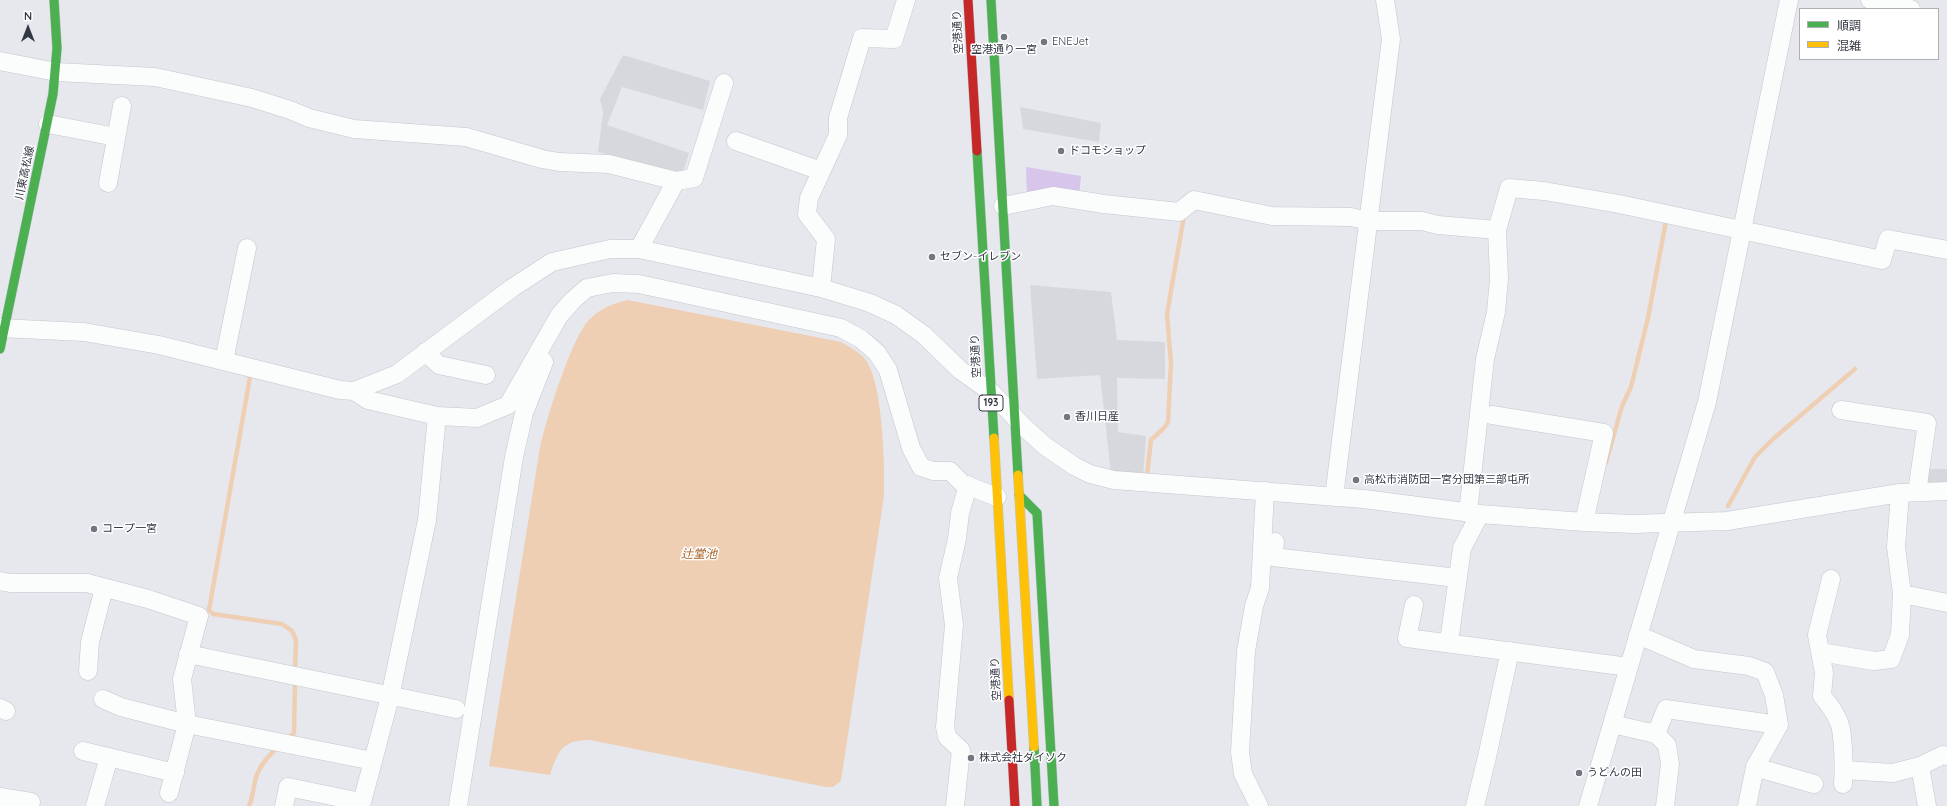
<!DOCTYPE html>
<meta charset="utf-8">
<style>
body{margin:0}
#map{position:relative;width:1947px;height:806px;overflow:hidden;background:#e6e8ee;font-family:Quicksand,"Noto Sans JP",sans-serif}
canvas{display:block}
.legend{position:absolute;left:1799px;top:8px;width:140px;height:52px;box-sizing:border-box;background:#fff;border:1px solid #adafb4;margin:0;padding:5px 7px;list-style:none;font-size:12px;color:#333844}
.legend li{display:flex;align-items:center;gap:8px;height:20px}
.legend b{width:20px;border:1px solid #adafb4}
.north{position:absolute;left:8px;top:8px;width:40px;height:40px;-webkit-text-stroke:3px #fff;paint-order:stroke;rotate:0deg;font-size:11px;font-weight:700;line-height:16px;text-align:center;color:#333844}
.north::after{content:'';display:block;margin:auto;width:14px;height:18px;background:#333844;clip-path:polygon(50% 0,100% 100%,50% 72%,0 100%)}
</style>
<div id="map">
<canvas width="1947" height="806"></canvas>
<ul class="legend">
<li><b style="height:5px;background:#4caf50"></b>順調</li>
<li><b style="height:5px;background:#ffc107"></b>混雑</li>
</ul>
<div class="north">N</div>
</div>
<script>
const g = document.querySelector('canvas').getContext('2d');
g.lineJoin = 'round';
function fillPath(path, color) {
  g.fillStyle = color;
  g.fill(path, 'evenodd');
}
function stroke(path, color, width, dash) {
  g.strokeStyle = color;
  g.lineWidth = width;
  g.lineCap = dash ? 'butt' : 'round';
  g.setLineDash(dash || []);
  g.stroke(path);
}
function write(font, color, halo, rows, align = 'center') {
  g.font = font + ' Quicksand,"Noto Sans JP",sans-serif';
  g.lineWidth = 3;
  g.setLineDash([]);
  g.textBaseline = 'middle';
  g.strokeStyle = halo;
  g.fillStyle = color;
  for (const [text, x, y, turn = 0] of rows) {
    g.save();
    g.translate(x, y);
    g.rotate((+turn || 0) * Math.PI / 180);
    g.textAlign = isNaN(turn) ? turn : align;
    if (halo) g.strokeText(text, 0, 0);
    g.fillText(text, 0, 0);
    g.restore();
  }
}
const green = new Path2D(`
 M1026 167 1081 176 1079 196 1027 194Z`);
const parking = new Path2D(`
 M623 55 710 81 703 110 622 87 607 125 689 153 683 173 598 152 603 113 600 99Z
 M1020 107 1101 123 1099 142 1023 129Z
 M1030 285 1111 292 1117 340 1165 342V379L1117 378 1118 432 1146 436 1143 478 1111 473 1100 375 1037 379Z
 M1927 469H1947V484H1925Z`);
const water = new Path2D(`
 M628 300 841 342C850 347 859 352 866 360 883 385 885 465 884 496L841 781 833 787H826L590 740C562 740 558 751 550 775L489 766 540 447C546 421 572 335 590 319 601 308 614 303 628 300Z`);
const stream = new Path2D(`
 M250 377 209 610 213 614 282 624 292 631 296 640 295 672
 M1606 463 1622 406 1631 387 1648 318 1666 221
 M1147 475 1151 440 1164 428 1168 422 1171 363 1167 314 1184 216
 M1728 506 1755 457 1773 439 1855 369
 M287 739 294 733 295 680
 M249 806C253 797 253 790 255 781 258 767 268 756 278 747`);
const street = new Path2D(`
 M1870 0 1911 9
 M0 61 56 72 155 77 252 98 290 110 309 118 354 129 466 137 542 159 559 162 609 164 676 181 694 178 724 83
 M48 124 116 137
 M736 141 821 171
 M108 183 122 106
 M1003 206 1053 196 1104 204 1179 212 1194 200 1272 216 1351 217 1369 221H1422L1438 225 1497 230
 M639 249 676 181
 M821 288 826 239 807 214 809 198 838 135V118L862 38 894 39 906 0
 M0 328 84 332 159 345 340 390 354 391 397 374 512 288 552 262 610 249H639L821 288 870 303 896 315 924 335 960 370 991 392 1024 427 1045 446 1074 466 1090 474 1114 480 1364 499 1480 514 1584 522 1633 524 1727 521 1900 493 1947 491
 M425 352 439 365 486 375
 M224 361 247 248
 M354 391 368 400 437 416 477 418 508 405 559 316 572 301 587 288 613 283 639 284 841 328 861 339 877 353 888 370 911 448 921 467 933 471H950L963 484 997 497
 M1841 410 1927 423 1917 492
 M1492 415 1604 433 1584 522
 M1334 497 1391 39 1385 0
 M1468 513 1485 359 1496 312 1499 279 1497 230 1509 188 1544 191 1619 204 1882 260 1888 239 1947 250
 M1275 542 1273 557 1458 578
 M1831 579 1817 635 1824 673 1822 696C1829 704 1835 713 1839 722 1844 735 1844 770 1843 784
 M0 581 10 583H87L148 599 199 616 182 679 187 724 169 793
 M1902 594 1947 603
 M1414 605 1407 638 1629 667
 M1638 635 1694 659 1749 666 1765 672 1774 695 1779 725 1755 767 1747 806
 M1449 642 1462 548 1480 514
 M1820 652 1874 661 1891 659 1900 635 1902 594 1896 547 1900 493
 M188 654 456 709
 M88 671 90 642 104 588
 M103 699 121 707 187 724 373 761
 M0 708 6 711
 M1612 724 1656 734
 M83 751 175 773
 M1920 766 1927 806
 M1755 767 1814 784
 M1844 770 1893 773 1920 766 1943 755 1947 756
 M0 797 31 802
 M95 806 109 757
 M284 806 288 787 361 802
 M361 806 390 697 427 520 437 416
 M458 806 514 457 524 413 544 362
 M955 806 961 750 947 737 945 727 954 625 948 578 957 539 960 513 968 485
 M1259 806 1243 774 1240 752 1246 651 1254 606 1260 588 1265 491
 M1475 806 1487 757 1510 651
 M1588 806 1707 402 1789 0
 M1665 806 1670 764 1667 745 1656 734 1666 709 1779 725`);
const fast = new Path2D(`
 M991 0 1018 475
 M977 151 994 438
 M0 349 53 94 57 48 54 0
 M1019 495 1037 513 1054 806
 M1034 747 1037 806`);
const slow = new Path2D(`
 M994 438 1009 700
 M1018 475 1034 747`);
const jam = new Path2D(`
 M968 0 977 151
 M1009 700 1015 806`);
const markers = [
 [1004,37,4,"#727680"],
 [1044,42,4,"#727680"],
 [1061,151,4,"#727680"],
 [932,257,4,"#727680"],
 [1067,417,4,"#727680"],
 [1356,480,4,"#727680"],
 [94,529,4,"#727680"],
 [971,758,4,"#727680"],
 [1579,773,4,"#727680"]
];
const shields = [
 [991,403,24]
];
const shieldNames = [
 ["193",991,403]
];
const streetNames = [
 ["空港通り",958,32,-93],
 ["川東高松線",25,173,-78],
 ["空港通り",976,356,-93],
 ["空港通り",996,679,-93]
];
const poiNames = [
 ["ENEJet",1052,42],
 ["空港通り一宮",1004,50,"center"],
 ["ドコモショップ",1069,151],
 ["セブン-イレブン",940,257],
 ["香川日産",1075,417],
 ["高松市消防団一宮分団第三部屯所",1364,480],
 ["コープ一宮",102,529],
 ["株式会社ダイソク",979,758],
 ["うどんの田",1587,773]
];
const waterNames = [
 ["辻堂池",699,554]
];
fillPath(green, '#d7c5eb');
fillPath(parking, '#d6d8dd');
fillPath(water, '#efcfb4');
stroke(stream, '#efcfb4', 4.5);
stroke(street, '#c3c6cd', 19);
stroke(fast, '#c1c5d2', 10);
stroke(slow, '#c1c5d2', 10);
stroke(jam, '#c1c5d2', 10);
stroke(street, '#fbfcfc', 18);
stroke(fast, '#4caf50', 9);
stroke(slow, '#ffc107', 9);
stroke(jam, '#c62828', 9);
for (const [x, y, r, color] of markers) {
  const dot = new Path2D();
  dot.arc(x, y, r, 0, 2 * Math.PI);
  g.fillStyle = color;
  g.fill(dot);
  stroke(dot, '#fff', 1.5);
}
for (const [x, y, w] of shields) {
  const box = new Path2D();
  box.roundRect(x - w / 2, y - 8, w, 16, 3);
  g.fillStyle = '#fff';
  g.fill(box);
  stroke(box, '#333844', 1);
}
write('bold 10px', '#333844', null, shieldNames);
write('11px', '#333844', '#fff', streetNames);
write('11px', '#333844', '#fff', poiNames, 'left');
write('italic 12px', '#a56325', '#fff', waterNames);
</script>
